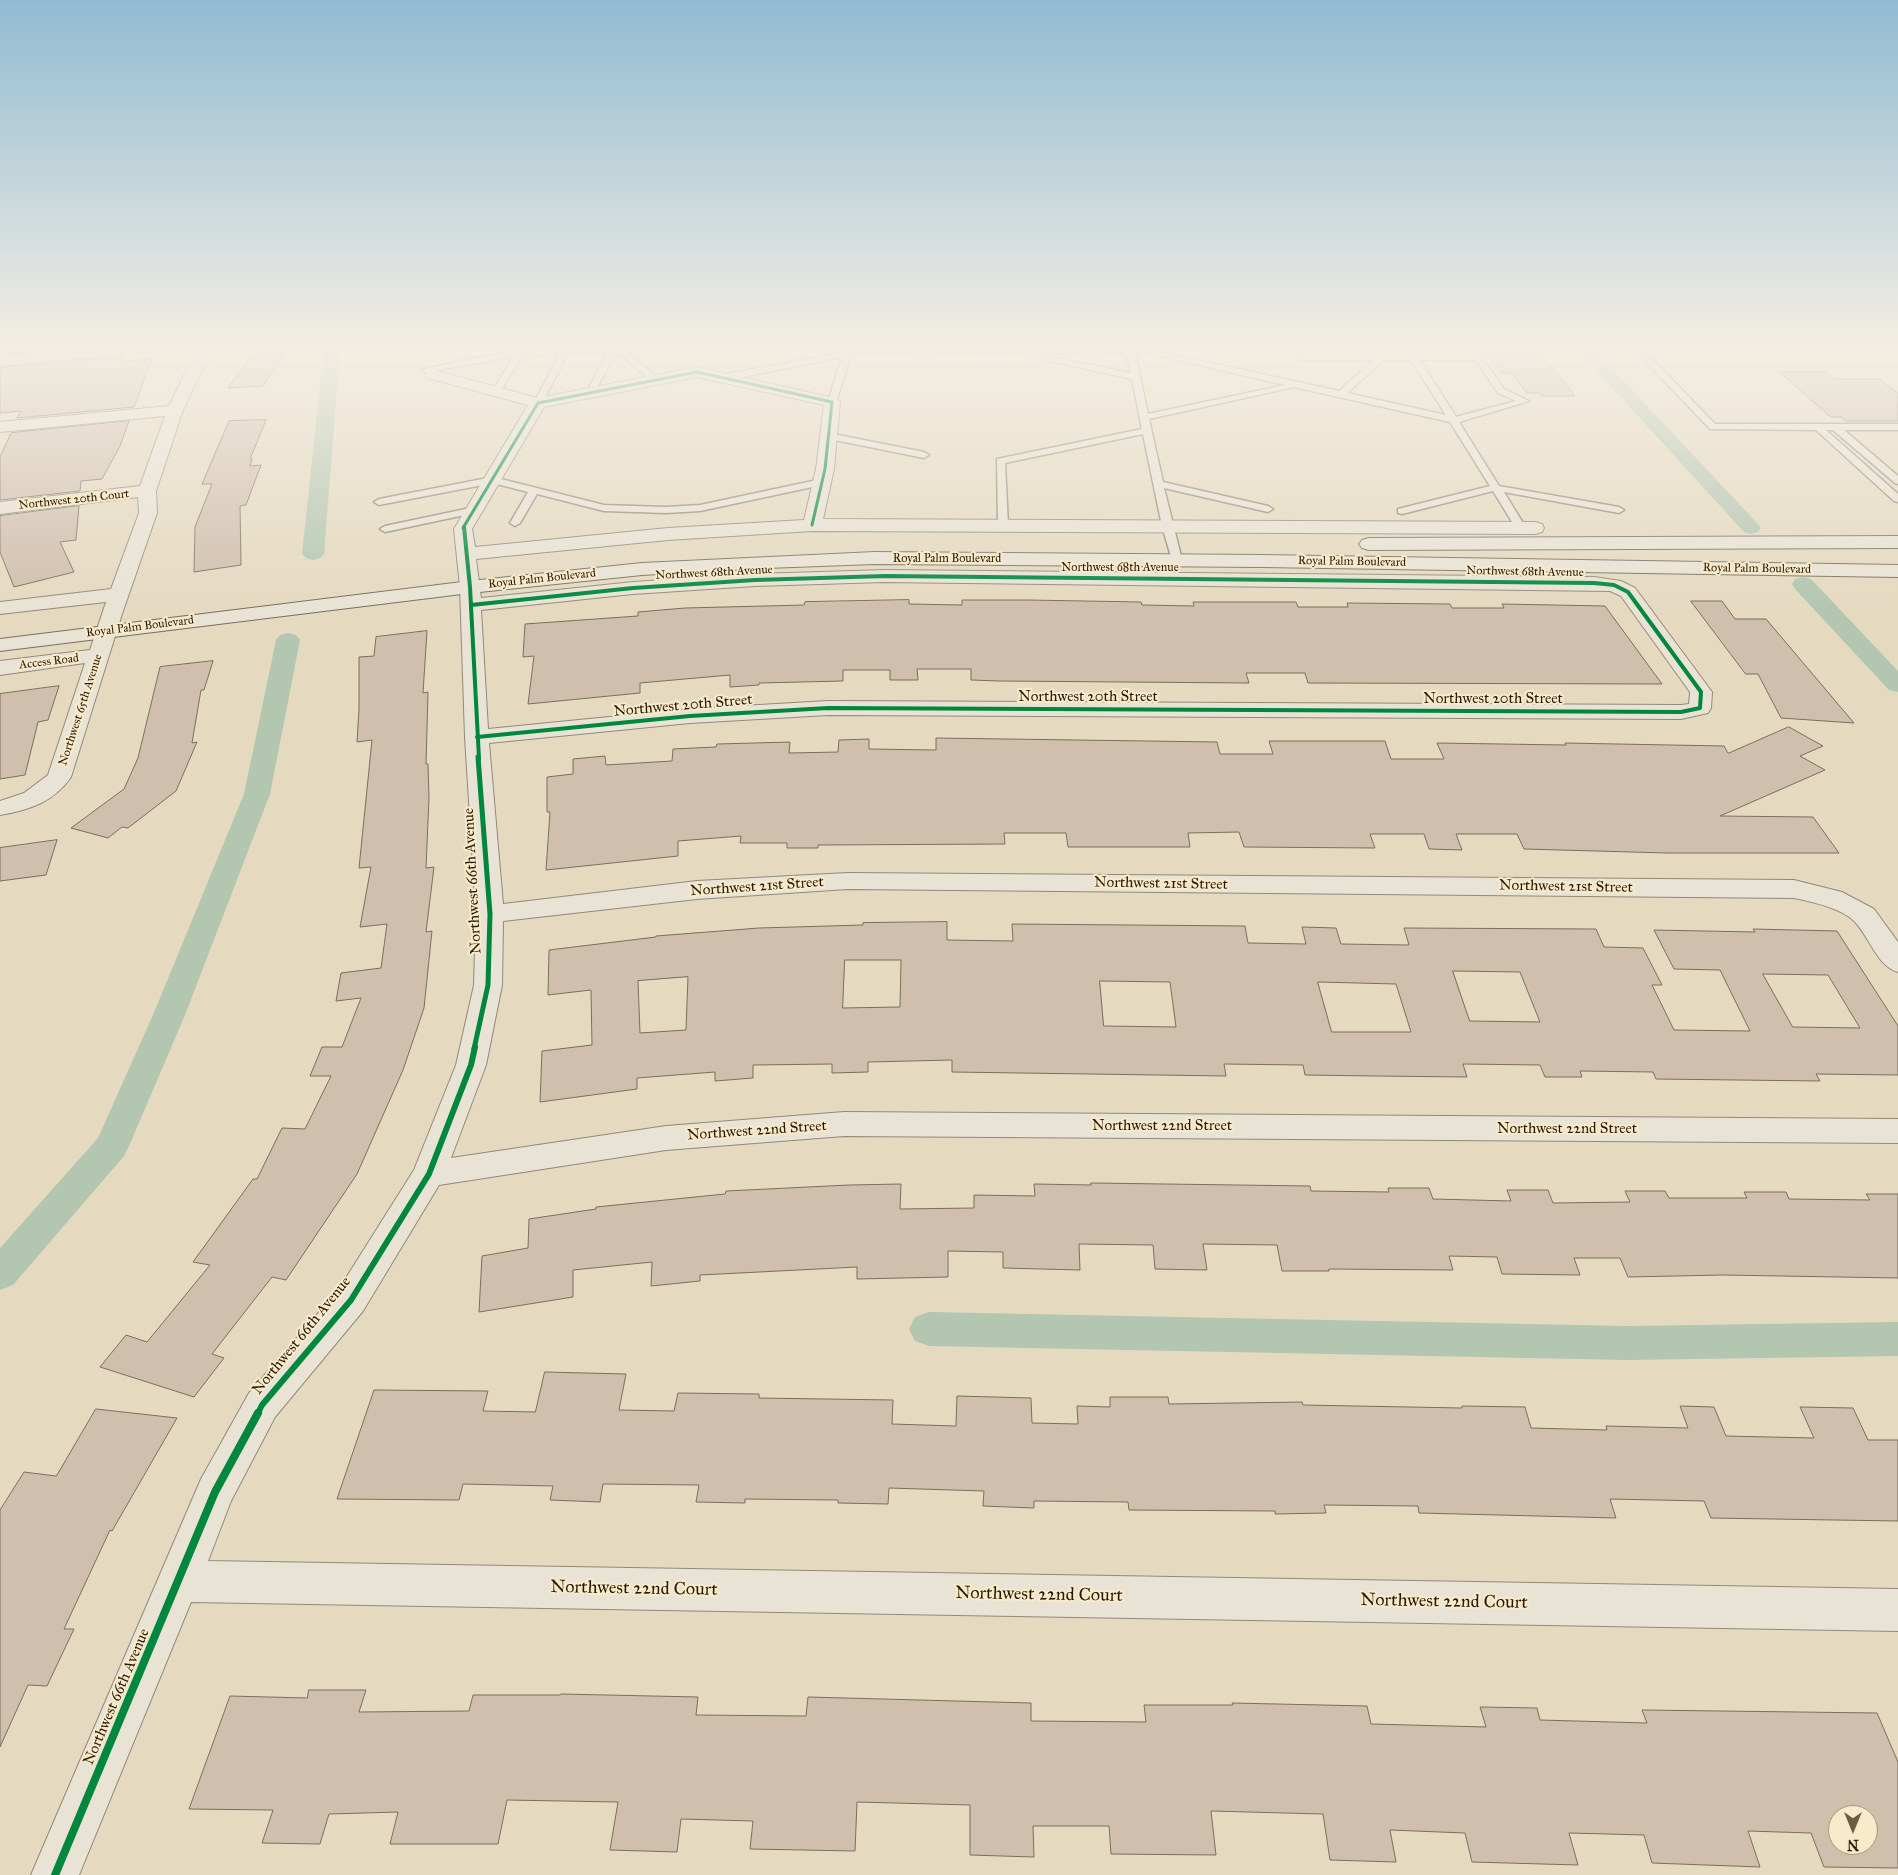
<!DOCTYPE html>
<style>
body{margin:0}
#map{position:relative;width:1898px;height:1875px;overflow:hidden;background:#e5dac0;font-family:"IM FELL Great Primer",serif}
canvas{display:block}
.north{position:absolute;left:1828px;top:1805px;width:50px;height:50px;box-sizing:border-box;background:#f8ebcc;border:1px solid #a6977b;border-radius:50%;rotate:180deg;font-size:14px;font-weight:700;line-height:20px;text-align:center;color:#2b1802}
.north::after{content:'';display:block;margin:auto;width:18px;height:22px;background:#6c5c44;clip-path:polygon(50% 0,100% 100%,50% 72%,0 100%)}
</style>
<div id="map">
<canvas width="1898" height="1875"></canvas>
<div class="north">N</div>
</div>
<script>
const g = document.querySelector('canvas').getContext('2d');
g.lineJoin = 'round';
function fillPath(path, color) {
  g.fillStyle = color;
  g.fill(path, 'evenodd');
}
function stroke(path, color, width, dash) {
  g.strokeStyle = color;
  g.lineWidth = width;
  g.lineCap = dash ? 'butt' : 'round';
  g.setLineDash(dash || []);
  g.stroke(path);
}
function write(font, color, halo, rows, align = 'center') {
  g.font = font + ' "IM FELL Great Primer",serif';
  g.lineWidth = 4;
  g.setLineDash([]);
  g.textBaseline = 'middle';
  g.strokeStyle = halo;
  g.fillStyle = color;
  for (const [text, x, y, turn = 0] of rows) {
    g.save();
    g.translate(x, y);
    g.rotate((+turn || 0) * Math.PI / 180);
    g.textAlign = isNaN(turn) ? turn : align;
    if (halo) g.strokeText(text, 0, 0);
    g.fillText(text, 0, 0);
    g.restore();
  }
}
const canal = new Path2D(`
 M326 345H345L340 350 324 554 320 558 313 560 306 558 302 554 324 348Z
 M1573 345H1590L1758 524 1761 528 1758 532 1751 534 1744 532Z
 M1803 577 1811 579 1898 671V692L1889 690 1795 589 1792 584 1795 579Z
 M288 633 296 635 300 640 270 794 185 1015 129 1146 124 1156 13 1285 0 1290V1248L98 1138 153 1015 244 794 276 640 280 635Z
 M929 1312 1627 1326 1898 1322V1356L1627 1360 929 1346 915 1341 909 1329 915 1317Z`);
const building = new Path2D(`
 M12 345H109L7 354Z
 M260 345H290L263 386 228 388Z
 M1481 345H1534L1575 396H1542L1540 393H1527L1512 373H1501Z
 M123 357V361L152 359 134 407 17 418 21 411 0 413V368Z
 M1780 372H1827L1834 379H1879L1898 393V421H1846L1842 417H1831Z
 M266 420 250 459H252L250 466 261 465 246 505 240 506 241 565 194 572 195 527 212 484H202L229 421Z
 M129 421 120 446 102 479 81 481 80 491 0 500V457L11 433Z
 M79 506 76 540 60 542 74 572 14 587 0 552V516Z
 M909 600V604L962 605V600H1028L1141 602 1142 605 1194 606 1193 602H1296L1298 607H1348L1347 603 1450 604 1452 608H1504L1502 604 1605 606 1662 684 1308 683 1305 673H1246L1249 683 999 681 971 680V669H917L918 680H890V670H843V681L759 683V685L730 687V675L640 683V693L528 704 534 656 523 657 525 624 638 616V612L685 608 804 605 805 602Z
 M1691 601H1722L1735 619H1766L1854 723 1781 718 1758 674H1746Z
 M427 631 423 693 428 692 426 764H428L429 798 426 868 434 867 426 932 432 931 424 1008 403 1070 357 1174 286 1280 272 1277 212 1354 224 1358 194 1397 100 1367 126 1335 147 1342 210 1265 193 1262 253 1179H257L282 1128 305 1129 331 1076H310L322 1047H342L361 998 336 1001 341 973 381 968 387 924 360 927 371 867 359 868 372 740 357 742 359 709V657L374 656 376 637Z
 M213 661 204 690H201L192 743 197 742 176 791 128 828 122 827 108 838 71 828 124 789 138 758 160 667Z
 M59 686 48 720 38 722 25 775 0 779V694Z
 M1789 727 1823 746 1800 756 1825 770 1720 816 1813 817 1839 853H1668L1524 849 1517 834H1456L1462 850 1429 849 1424 834H1370L1375 848 1244 847 1239 832 1188 833 1190 847H1068L1066 833H1004L1005 844 818 845V848H787V843H740L741 836 678 841V856L546 870 550 812H547V777L573 774V759L605 756 606 765 672 761 673 749 716 747 717 744 790 742 789 753 838 752 839 740 869 739V749L936 750V738L1217 742 1220 754H1273L1269 741H1385L1391 759H1444L1437 743 1566 745 1565 743 1724 746 1728 753Z
 M57 840 46 875 0 881V848Z
 M947 922V940L1013 941 1012 924 1245 926 1248 943 1306 944 1302 927 1336 928 1341 944 1409 945 1404 928 1596 929 1604 947 1643 948 1662 985H1652L1674 1030 1750 1031 1720 970 1674 969 1654 930 1755 932 1753 929 1837 931 1898 1026V1075L1816 1074 1820 1081 1656 1079 1653 1072 1580 1071 1582 1077H1545L1540 1065 1463 1064 1467 1077 1374 1076 1305 1075 1303 1065 1224 1064 1226 1076 952 1072V1060L868 1062V1072L832 1073V1064L753 1065V1078L715 1081V1072L637 1078V1089L540 1102 542 1051 592 1045 591 990 548 995 549 950 656 937V936L759 928 863 925V923ZM845 960H901L900 1007 843 1008ZM1453 971 1520 972 1540 1022 1470 1021ZM1763 974 1828 975 1860 1028 1793 1027ZM688 977 686 1030 640 1033 638 981ZM1100 981 1170 982 1176 1027 1104 1026ZM1318 982 1396 984 1411 1032H1332Z
 M1091 1183 1310 1186 1311 1191 1389 1192 1388 1188H1429L1433 1199 1511 1201 1507 1190H1548L1553 1203 1630 1202 1625 1191H1665L1669 1198H1747L1744 1192H1786L1789 1199 1870 1200 1866 1194H1898V1278L1723 1275 1628 1277 1620 1258H1574L1580 1275 1502 1274 1497 1257 1449 1256 1453 1270 1329 1269V1271H1282L1277 1245 1203 1244 1207 1270 1155 1269 1153 1245 1079 1244 1080 1270 1003 1268V1252L948 1251V1277L857 1279V1267L700 1275V1281L651 1286 652 1262 573 1270V1297L479 1312 482 1256 528 1248 529 1219 596 1209V1207L725 1194 726 1191 849 1185 901 1184 900 1209 974 1208V1195L1035 1196 1034 1184 1091 1185Z
 M545 1372 626 1374 619 1410 674 1411 678 1393 759 1394V1398L893 1400 892 1424 956 1426 957 1396 1031 1398 1032 1423 1078 1424 1077 1406 1110 1407V1397H1168L1169 1404 1302 1402 1303 1405 1462 1408V1406L1525 1407 1531 1428 1607 1430 1606 1426 1688 1428 1680 1406 1714 1407 1726 1436 1814 1438 1800 1407 1853 1408 1868 1440H1898V1521L1711 1518 1704 1501 1610 1499 1616 1518 1419 1513 1418 1506 1324 1505 1326 1513 1275 1514V1511L1129 1510 1128 1502 1034 1501V1508L983 1506 984 1491 889 1488 888 1504 838 1503V1500L745 1499V1503L696 1502 699 1485 603 1484 600 1502 550 1500 553 1486 463 1484 459 1500 337 1499 374 1390 488 1391 483 1411 535 1412Z
 M96 1409 177 1418 112 1531 110 1530 64 1629H74L47 1686 28 1685 0 1747V1510L24 1472 56 1476Z
 M309 1690H366L359 1712 469 1711 473 1695H560L561 1694 698 1697 696 1715 806 1716 808 1697 1031 1703V1721L1146 1722 1144 1705H1233L1232 1703 1367 1706 1371 1724 1486 1727 1480 1707 1537 1708 1540 1720 1647 1723 1642 1710 1877 1713 1898 1762V1868L1824 1867 1811 1833 1748 1831 1760 1867 1652 1863 1644 1835 1569 1833 1578 1865 1472 1862 1465 1833 1390 1830 1396 1862 1330 1860 1323 1814 1211 1811 1216 1855 1111 1854 1109 1826H1033L1034 1857 970 1855V1805L857 1802 855 1851 750 1849 753 1821 681 1819 677 1852 610 1850 618 1802 507 1800 498 1844H390L398 1812 329 1814 320 1844 262 1843 273 1810 189 1809 230 1696 307 1698ZM1838 1815H1868V1845H1838Z`);
const service = new Path2D(`
 M1630 345H1639L1715 424H1898V430H1844L1898 476V484L1895 483 1833 430H1826L1898 494V502L1894 501 1816 430 1710 429Z
 M566 348H614L629 352 659 380 652 382 623 356 616 353 593 395H587L586 393 608 353H568L542 403 538 406 534 403 560 354 522 356 500 392 496 395 492 392 513 357 433 371 437 375 433 378 422 370 473 358 520 351Z
 M862 348 1147 349 1339 391 1374 360H1299V356H1481L1504 389 1529 401 1459 422 1499 486 1619 507 1624 510 1619 513 1504 492 1526 528 1521 531 1517 530 1493 491 1402 514 1398 513V509L1490 486 1450 422 1294 387 1149 419 1163 482 1268 506 1273 509 1268 512 1164 488 1182 560 1181 562H1173L1172 560 1162 526 1143 434 1005 463 1008 525 1003 528 998 525 997 459 1142 429 1132 379 1041 359V355L1131 373 1126 353 862 352 851 355 836 402 832 405 828 402 842 357 723 381 719 378 723 375ZM1135 353H1147L1285 385 1148 414ZM1384 360H1411L1446 415 1347 393ZM1420 360H1476L1498 393 1516 401 1456 417Z
 M828 433 924 452 929 455 924 458 825 438V434Z
 M493 477 604 505 666 507 700 505 822 479 827 482 822 485 700 511 666 513 604 511 537 494 520 523 515 526 510 523 528 492 493 483 379 505 374 502 379 499Z
 M475 507 479 508V512L385 532 380 529 385 526Z`);
const minor = new Path2D(`
 M132 345H191L189 348 184 349 0 366V356Z
 M206 345H221L200 374 183 410 156 491 157 513 122 614 71 777C54 802 29 810 0 815V801L24 793 48 775 85 663 0 675V661L90 650 106 602 0 614V602L111 589 139 513 138 497 0 514V502L140 486 165 416 0 432V422L169 406 185 373Z
 M697 367 838 399 840 402 834 469 823 519 1535 522 1542 524 1544 528 1542 532 1535 534 812 531 668 540 476 559 481 598 633 582 755 574 885 570 1594 577 1621 581 1635 588 1712 692 1711 708 1708 713 1681 719 828 715 690 723 489 743 503 904 697 881 848 873 1794 880 1842 892 1874 909 1898 942V972C1877 966 1870 938 1855 922 1842 908 1812 902 1794 898L848 889 697 899 503 921 502 985 486 1065 451 1158 666 1126 844 1112 1898 1119V1143L844 1136 666 1150 439 1185 363 1311 275 1417 231 1501 208 1561 1898 1589V1631L191 1602 79 1875H31L201 1479 249 1393 339 1289 414 1170 456 1065 474 985 476 914 465 737 460 587 454 529 528 405 428 378 425 375 428 372 433 370 538 398ZM697 377 824 405 816 469 804 520 668 528 475 547 472 529 544 407ZM885 582 1610 591 1621 596 1690 692 1689 704 1681 705 828 701 690 709 488 729 481 610 633 594 755 586Z`);
const secondary = new Path2D(`
 M1898 536V548L1369 550 1362 548 1359 544 1362 540 1369 538Z
 M875 552 1261 555 1898 565V577L1261 567 875 564 766 568 642 575 470 593 0 651V639L470 581 642 563Z`);
const cyclewayFar4 = new Path2D(`
 M463 528 538 403 697 372 832 402 825 469 812 525`);
const cyclewayFar3 = new Path2D(`
 M464 527 470 587 479 759
 M471 605 633 588 755 580 885 576 1594 583 1614 585 1628 592 1701 692 1700 708 1681 712 828 708 690 716 477 737`);
const cyclewayFar2 = new Path2D(`
 M474 1049 488 985 490 914 478 757`);
const cyclewayFar1 = new Path2D(`
 M257 1415 262 1405 351 1300 429 1174 471 1065 475 1047`);
const cycleway = new Path2D(`
 M55 1875 215 1492 258 1413`);
const farStreetnames = [
 ["Northwest 20th Court",74,500,-6],
 ["Royal Palm Boulevard",947,559],
 ["Royal Palm Boulevard",1352,562,1],
 ["Northwest 68th Avenue",1120,568],
 ["Royal Palm Boulevard",1757,569,1],
 ["Northwest 68th Avenue",1525,572,1],
 ["Northwest 68th Avenue",714,573,-3],
 ["Royal Palm Boulevard",542,579,-6],
 ["Royal Palm Boulevard",140,627,-7],
 ["Access Road",49,662,-7],
 ["Northwest 65th Avenue",81,710,-72]
];
const streetNames = [
 ["Northwest 20th Street",1088,697],
 ["Northwest 20th Street",1493,699],
 ["Northwest 20th Street",683,706,-5],
 ["Northwest 66th Avenue",473,881,-93],
 ["Northwest 21st Street",1161,884,1],
 ["Northwest 21st Street",757,887,-4],
 ["Northwest 21st Street",1566,887,1],
 ["Northwest 22nd Street",1162,1126],
 ["Northwest 22nd Street",1567,1129],
 ["Northwest 22nd Street",757,1131,-4],
 ["Northwest 66th Avenue",302,1336,-51],
 ["Northwest 66th Avenue",117,1697,-67]
];
const nearStreetnames = [
 ["Northwest 22nd Court",634,1589,1],
 ["Northwest 22nd Court",1039,1595,1],
 ["Northwest 22nd Court",1444,1602,1]
];
fillPath(canal, '#b2c6b0');
fillPath(building, '#d0bfad');
stroke(building, '#786f5f', 1);
stroke(service, '#928978', 3);
stroke(minor, '#928978', 2);
stroke(secondary, '#786f5f', 2);
fillPath(service, '#e9e3d6');
fillPath(minor, '#e9e3d6');
fillPath(secondary, '#e9e3d6');
stroke(cyclewayFar4, '#00873e', 3);
stroke(cyclewayFar3, '#00873e', 4);
stroke(cyclewayFar2, '#00873e', 5);
stroke(cyclewayFar1, '#00873e', 6);
stroke(cycleway, '#00873e', 8);
const sky = g.createLinearGradient(0, 0, 0, 608);
sky.addColorStop(0, '#92bbd2');
sky.addColorStop(0.57, '#f3eee3');
sky.addColorStop(1, '#f3eee300');
g.fillStyle = sky;
g.fillRect(0, 0, 1898, 608);
write('12px', '#2b1802', '#f8ebcc', farStreetnames);
write('15px', '#2b1802', '#f8ebcc', streetNames);
write('18px', '#2b1802', '#f8ebcc', nearStreetnames);
</script>
